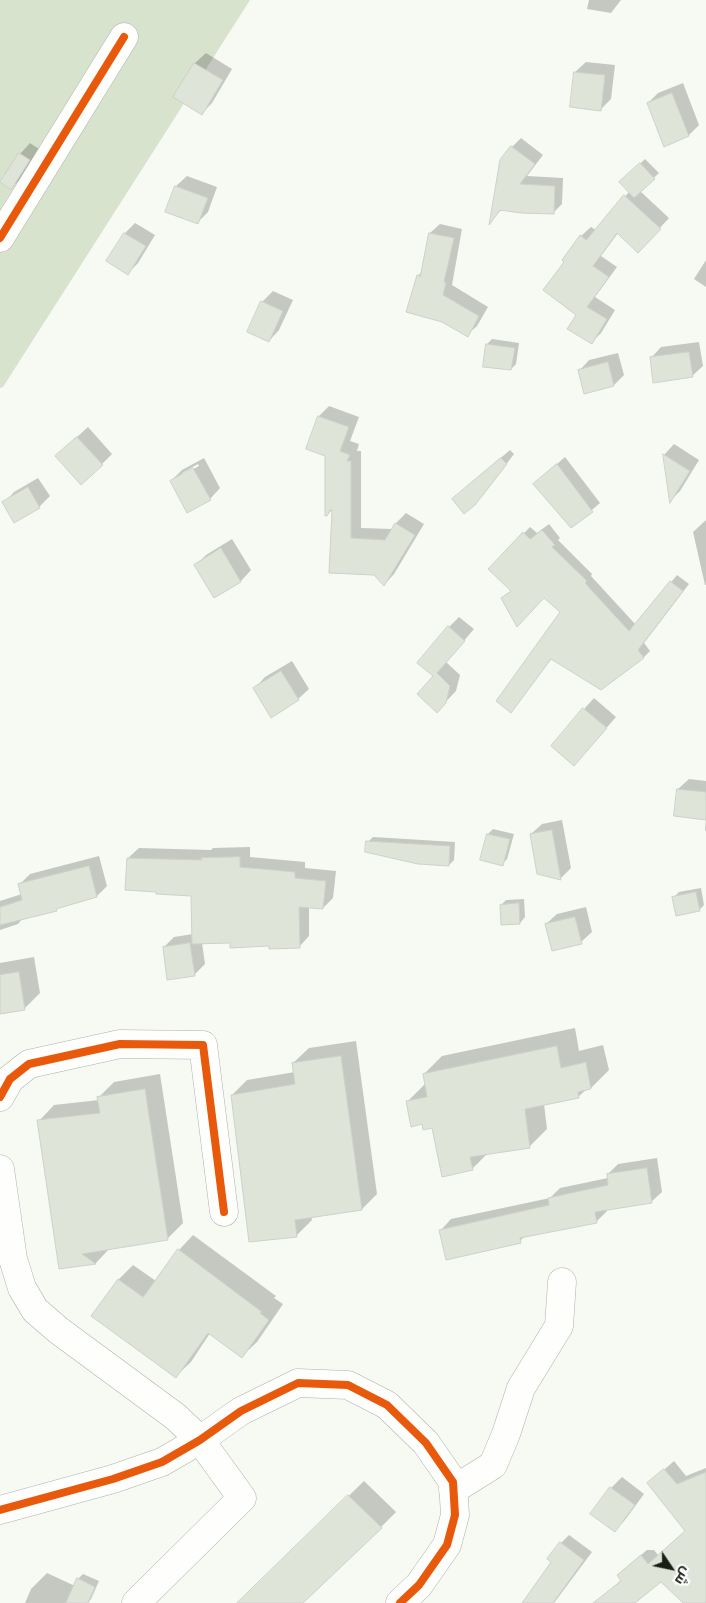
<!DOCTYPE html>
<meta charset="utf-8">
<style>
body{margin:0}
#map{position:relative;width:706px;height:1603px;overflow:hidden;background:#f6faf2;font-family:"Archivo Narrow",Cairo,sans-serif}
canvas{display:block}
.north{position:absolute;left:646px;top:1543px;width:50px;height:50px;-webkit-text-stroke:4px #fff;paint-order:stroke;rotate:124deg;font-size:14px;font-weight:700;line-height:20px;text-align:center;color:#191e14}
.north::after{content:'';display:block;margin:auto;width:18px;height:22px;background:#191e14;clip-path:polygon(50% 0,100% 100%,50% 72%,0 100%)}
</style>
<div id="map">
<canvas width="706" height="1603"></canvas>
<div class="north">ش</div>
</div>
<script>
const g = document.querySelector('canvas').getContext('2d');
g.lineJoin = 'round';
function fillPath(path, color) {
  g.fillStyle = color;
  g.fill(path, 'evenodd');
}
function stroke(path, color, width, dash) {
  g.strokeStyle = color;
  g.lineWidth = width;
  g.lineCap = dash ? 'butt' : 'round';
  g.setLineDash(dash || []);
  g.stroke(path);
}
const green = new Path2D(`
 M0 0H250L3 387 0 388Z`);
const shadow = new Path2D(`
 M589 0H621L611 13 587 9Z
 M206 53 232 69 212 103 202 113 175 97 195 63Z
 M586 62 615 65 611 99 601 109 572 106 575 72Z
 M683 83 699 125 689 135 664 145 648 103 658 93Z
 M521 138 543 155 527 176 563 178 562 204 553 213 502 209 491 221 512 147Z
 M30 143 39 149 22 178 11 188 20 154Z
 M645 159 659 173 640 191 669 218 647 242 618 233 601 256 617 267 595 297 615 310 601 333 592 342 578 315 566 262 564 260 581 236 591 227 596 230 630 191 621 182Z
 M187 176 217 187 208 212 198 222 167 211 176 186Z
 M135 223 155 235 138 263 128 273 108 261 125 233Z
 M440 224 462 229 452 285 488 307 477 326 467 335 418 276 422 271 430 233Z
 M706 260V287L694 279Z
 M273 291 293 300 279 330 269 341 262 302Z
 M492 339 519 343 516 364 511 369 487 344Z
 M699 342 703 366 692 376 651 358 661 347Z
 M618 353 624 375 614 385 579 371 589 360Z
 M329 406 359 417 350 441 359 444 357 451H361V528L392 529 396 523 406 513 424 524 394 574 384 585 375 574 330 572 334 508 327 515 326 455 307 448 319 416Z
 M88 427 112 454 102 464 67 446Z
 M674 444 699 460 680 491 671 500 664 455Z
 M510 450 514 454 483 495 474 504 462 491Z
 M565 457 600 503 572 527 542 477Z
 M204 458 220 488 210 499 171 481 182 470ZM198 464 199 466 182 475V473Z
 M38 478 50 496 39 507 4 503 14 492Z
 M706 520V585H705L693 532Z
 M549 524 560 538 558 540 592 574 591 576 636 625 677 575 689 584 644 643 650 651 643 658H552L511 711 561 611 544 597 503 598 512 590 490 569 530 527 537 533Z
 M232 539 251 570 241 581 215 597 196 565 206 555Z
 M459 617 474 629 446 662 460 675 456 691 437 711 435 676 449 627Z
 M292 661 309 689 298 699 255 688 265 677Z
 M594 698 616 717 574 765 552 745Z
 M689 779 706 781V831L705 830 706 818 678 789Z
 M562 820 571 868 560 879 531 834 542 824Z
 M493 829 514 834 507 859 502 864 488 834Z
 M373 837 455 842 454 860 449 865 368 842Z
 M250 847V857L305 862V868L336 871 333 898 323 908 309 907V936L299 947 231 942 202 943 205 964 194 975 164 947 174 937 193 934 192 895 128 858 139 848 211 850 213 848Z
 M99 856 107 886 97 896 59 906 56 909 24 917 18 924 0 930V901L22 894 20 884 30 874Z
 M701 888 704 905 699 910 674 897 679 892Z
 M524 899 525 917 520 923 501 905 506 900Z
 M586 907 592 932 581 942 546 924 557 914Z
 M34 957 40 993 24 1009 0 1013V963Z
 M575 1028 579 1051 603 1045 609 1070 591 1088 587 1089 578 1097 544 1104 547 1129 529 1147 488 1153 472 1169 433 1126 423 1123 407 1102 425 1084 424 1074 442 1056Z
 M356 1041 377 1194 362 1209 311 1216 312 1220 296 1236 232 1095 247 1080 295 1072 293 1063 309 1048Z
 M160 1074 183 1223 168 1238 110 1248 96 1263 61 1268 39 1121 54 1105 99 1100V1097L114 1082Z
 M657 1158 662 1192 651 1202 606 1209 607 1211 596 1222 526 1235 520 1241 441 1230 451 1219 550 1198 560 1188 608 1178V1174L618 1164Z
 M193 1235 276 1296 274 1298 283 1304 257 1342 242 1356 210 1333 191 1362 176 1376 118 1280 133 1265 156 1281 179 1250Z
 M674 1461 686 1476 706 1468V1603H685L661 1580 633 1603H610L607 1593 622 1579 618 1575 628 1566 647 1550H654L658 1555 686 1530 649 1483Z
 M622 1477 644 1494 625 1520 615 1530 592 1513 611 1488Z
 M364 1481 396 1512 381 1527 302 1603H239Z
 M569 1535 592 1552 554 1603H524L553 1562 561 1543Z
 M47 1573 75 1586 78 1579 83 1574 99 1581 91 1599 88 1603H25L31 1589Z`);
const building = new Path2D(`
 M194 63 223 80 202 115 173 97Z
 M574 72 605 75 601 111 570 107Z
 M672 93 689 136 664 147 647 103Z
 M511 146 535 164 520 184 555 186 554 214 521 213 500 210 489 225 500 160Z
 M19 153 30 160 11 190 0 182Z
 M640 163 655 179 634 198 619 182Z
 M175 186 208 198 198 224 165 212Z
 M624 195 661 229 638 253 617 233 593 266 609 277 587 307 607 319 592 344 567 329 576 315 543 290 564 262 562 260 580 235 586 240Z
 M124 233 146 246 128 275 106 261Z
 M429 233 454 238 444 282 446 283 443 295 479 316 468 337 442 322 406 312 417 275 420 276Z
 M261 301 283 311 269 342 247 332Z
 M486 344 515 348 511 370 483 367Z
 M689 352 693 377 653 383 650 357Z
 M608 362 614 386 584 394 578 370Z
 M318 416 349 427 340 451 350 455 347 461H351V538L385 540 395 523 415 535 384 586 374 575 329 573 332 510H330L327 516H325V456L306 449Z
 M77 437 103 465 81 485 55 456Z
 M663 454 690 471 670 503Z
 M501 458 507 464 475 505 464 514 452 499Z
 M557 464 593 512 571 528 533 484Z
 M193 468 211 500 187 513 170 481Z
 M28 487 40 508 14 523 2 502Z
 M542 530 555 545 552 547 587 581 585 583 629 631 670 581 683 591 638 650 644 658 601 690 551 659 511 713 496 701 560 612 544 598 517 627 501 598 511 591 488 569 523 532 530 539Z
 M221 548 241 582 214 598 194 565Z
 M448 626 465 641 437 673 450 686 446 703 437 713 417 694 433 676 417 663Z
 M281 671 299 700 271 718 253 688Z
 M583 708 607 728 574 766 551 746Z
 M677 789 706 792V820L674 816Z
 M552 830 561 880 537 874 530 834Z
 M487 834 510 839 503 866 480 860Z
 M366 841 450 846 449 866 418 864 365 852Z
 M240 857V867L295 872V878L326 881 323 909 299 907 300 948 269 949V946L230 948V943L192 944 191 896 156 894V892L125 890 127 858 202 860 201 858Z
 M89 866 97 897 56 909 57 911 0 925V907L22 900 18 884Z
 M696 892 700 911 676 916 672 897Z
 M519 903 520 924 501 925 500 905Z
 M575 917 582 944 552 951 545 924Z
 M190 943 195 976 167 980 163 947Z
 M19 972 25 1010 0 1014V975Z
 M557 1046 561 1068 586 1062 591 1089 578 1092 579 1098 525 1109 530 1148 470 1157 473 1170 442 1177 432 1128 423 1130 422 1124 411 1127 406 1101 427 1097 423 1074Z
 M341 1056 362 1210 295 1220 297 1237 249 1242 231 1095 295 1084 292 1063Z
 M145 1089 168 1240 82 1254 96 1264 59 1269 37 1120 100 1113 97 1097Z
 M647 1168 652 1203 595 1212 597 1223 520 1238 521 1243 446 1260 439 1230 549 1205 548 1198 608 1185 607 1174Z
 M178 1249 262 1312 260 1313 269 1320 242 1358 208 1333 176 1378 91 1316 118 1279 143 1297Z
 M664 1469 677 1484 706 1472V1603H683L661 1582 635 1603H593L621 1581 617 1575 641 1555 648 1564 685 1531 647 1483Z
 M610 1487 635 1505 615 1532 590 1514Z
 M348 1495 382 1528 303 1603H237Z
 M560 1542 584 1560 553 1603H522L551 1562 547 1559Z
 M77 1578 95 1587 88 1603H66Z`);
const minor = new Path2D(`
 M0 238 124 37
 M0 1097 10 1079 29 1064 120 1044 203 1045 224 1212
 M0 1169 13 1259 22 1288 35 1310 58 1330 176 1417 200 1440 242 1498 136 1603
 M453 1490 493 1465 506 1434 521 1388 559 1326 562 1282
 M0 1510 113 1479 162 1462 200 1440 241 1411 298 1383 348 1385 387 1405 426 1443 453 1482 455 1515 447 1545 419 1585 400 1603`);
const cycleway = new Path2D(`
 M0 238 124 37
 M0 1097 10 1079 29 1064 120 1044 203 1045 224 1212
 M0 1510 113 1479 162 1462 200 1440 241 1411 298 1383 348 1385 387 1405 426 1443 453 1482 455 1515 447 1545 419 1585 400 1603`);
fillPath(green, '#d8e3cd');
fillPath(shadow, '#0003');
fillPath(building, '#dfe4d9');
stroke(building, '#cdd1c9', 1);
stroke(minor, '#aeb2aa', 29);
stroke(minor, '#fefefd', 28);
stroke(cycleway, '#e8590c', 8);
</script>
